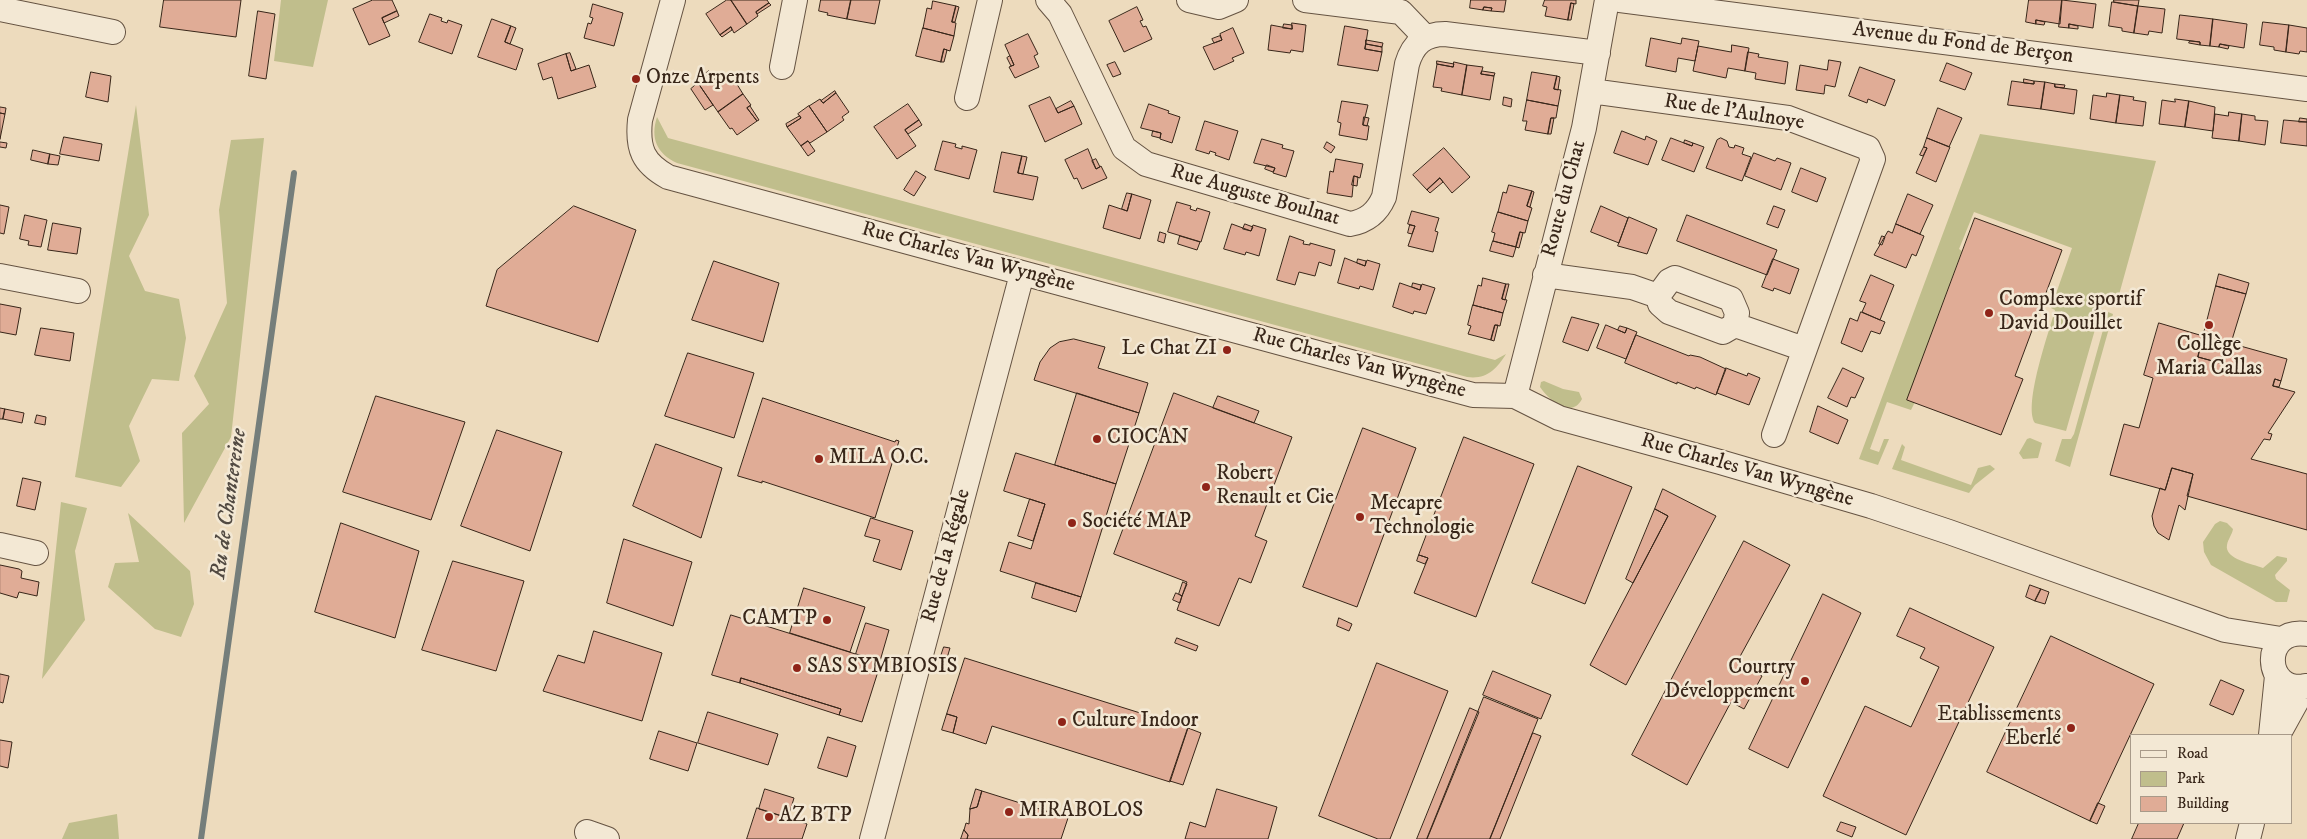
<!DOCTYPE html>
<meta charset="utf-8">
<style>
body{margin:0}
#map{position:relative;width:2307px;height:839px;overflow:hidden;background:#eddbbd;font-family:"IM FELL DW Pica",serif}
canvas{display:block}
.legend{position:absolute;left:2130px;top:734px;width:162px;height:90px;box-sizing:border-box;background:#f3e8d4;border:1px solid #a89a89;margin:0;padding:6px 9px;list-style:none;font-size:15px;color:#382619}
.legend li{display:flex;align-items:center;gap:10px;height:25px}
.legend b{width:25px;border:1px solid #a89a89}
</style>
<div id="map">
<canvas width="2307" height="839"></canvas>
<ul class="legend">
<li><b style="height:6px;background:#f3e8d4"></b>Road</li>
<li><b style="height:14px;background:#c0be8c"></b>Park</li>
<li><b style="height:14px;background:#e0ac96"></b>Building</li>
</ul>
</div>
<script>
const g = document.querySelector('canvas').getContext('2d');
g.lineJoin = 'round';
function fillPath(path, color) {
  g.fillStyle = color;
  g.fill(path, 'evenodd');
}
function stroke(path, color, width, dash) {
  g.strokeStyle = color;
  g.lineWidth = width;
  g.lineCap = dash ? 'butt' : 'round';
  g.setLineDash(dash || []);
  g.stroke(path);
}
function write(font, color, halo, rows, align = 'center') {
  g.font = font + ' "IM FELL DW Pica",serif';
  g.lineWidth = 5;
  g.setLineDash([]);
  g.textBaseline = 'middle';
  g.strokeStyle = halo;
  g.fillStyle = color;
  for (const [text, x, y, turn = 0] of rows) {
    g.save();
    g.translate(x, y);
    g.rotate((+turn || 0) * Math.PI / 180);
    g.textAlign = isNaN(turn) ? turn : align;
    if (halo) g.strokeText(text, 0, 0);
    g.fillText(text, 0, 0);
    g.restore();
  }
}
const green = new Path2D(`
 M281 0H328L313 67 274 61Z
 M136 105 149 215 129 256 145 291 179 299 186 338 179 381 152 379 129 426 140 461 121 487 75 477Z
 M657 117 668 138 1495 360 1506 354C1497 369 1486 380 1467 377L677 163C657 154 650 138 657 117Z
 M1980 134 2156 161 2117 302 2104 298 2066 431 2035 423C2023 405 2049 332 2055 310L2051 308 2072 248 1974 212 1959 249 1962 251 1908 399 1915 402 1911 410 1887 402 1870 449 1879 452 1884 439H1889L1878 465 1859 459Z
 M264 138 231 437 184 523 182 433 209 404 194 376 227 303 219 210 231 140Z
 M2108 312 2113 314 2070 467 2055 461 2062 439H2071L2074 434Z
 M1544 381 1563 389 1579 392 1582 399C1571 420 1548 399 1540 387L1541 382Z
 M2030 438 2042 443 2038 458 2023 459 2019 453 2027 439Z
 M1902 444 1905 447 1901 460 1971 485 1978 468 1990 465 1995 469 1975 485 1969 493 1892 469Z
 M61 502 87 508 75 551 85 620 42 679Z
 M128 513 190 571 194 604 181 637 155 629 108 587 115 563 139 562Z
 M2220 521 2227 523 2233 529C2232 535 2228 539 2227 545 2224 559 2253 564 2263 568L2277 556 2287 558V561L2275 575 2276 579 2290 590 2287 602H2276L2211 565 2204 552 2203 542 2215 524Z
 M117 814 119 839H62L69 823Z`);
const stream = new Path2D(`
 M201 839 294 173`);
const building = new Path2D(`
 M164 0H241L236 37 160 27Z
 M373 0H392L397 11 382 18 390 36 369 45 353 9Z
 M727 0H731L747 24 734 33 731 27 720 35 706 14Z
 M731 0H767L769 3 756 12 758 16 747 24Z
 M821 0H851L847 19 827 15 828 13 819 11Z
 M851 0H880L875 24 847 19Z
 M1471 0H1506L1504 12 1491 11 1492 8 1484 7 1483 10 1470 8Z
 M1545 0H1576V4L1571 3 1568 20 1545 16 1547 7 1543 6Z
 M2029 0H2062L2060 24 2036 20V24L2026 22Z
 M2062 0 2096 4 2093 28 2069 24V28L2059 27Z
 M2114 0H2139L2138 6 2114 2Z
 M933 1 956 6 952 22 956 23 954 36 923 28 927 8 931 9Z
 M2112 2 2138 6 2134 33 2122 31V28L2109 26Z
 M769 3 771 5 757 14 756 12Z
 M1571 3 1574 4 1571 20H1568Z
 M593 4 623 13 614 46 584 38 588 23 591 24 593 18 590 17Z
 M956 6 959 7 955 22H952Z
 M2138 6 2165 9 2162 33 2149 31 2148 35 2134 33Z
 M1137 7 1143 20 1140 21 1143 27 1146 26 1152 39 1124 52 1109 21Z
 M1484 7 1492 8 1491 11 1483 10Z
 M258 11 275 14 266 79 249 76Z
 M397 11 399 16 384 23 382 18Z
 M430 14 442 18 441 21 447 23 448 20 462 25 452 54 419 42Z
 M2180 15 2213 19 2210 46 2200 45V42L2177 39Z
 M492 19 511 26 505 42 523 49 516 70 478 57Z
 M2213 19 2247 24 2244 48 2220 44 2219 47 2210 46Z
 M2036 20 2045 22 2044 25 2036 24Z
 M2263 22 2289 25 2286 52 2274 50V47L2260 45Z
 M1292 23 1306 25 1303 52 1291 50 1290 53 1268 50 1271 25 1292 29Z
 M1284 24 1292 25V29L1283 28Z
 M2069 24 2078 26V29L2069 28Z
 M2289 25 2307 28V52L2300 51 2299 54 2286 52Z
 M511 26 516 28 510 44 505 42Z
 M1345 26 1368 30 1365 49 1382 52 1378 71 1338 65Z
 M731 27 732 30 722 37 720 35Z
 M923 28 954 36 950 51 944 49 941 62 916 56Z
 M1233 28 1244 53 1232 58 1234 61 1214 70 1203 47 1222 40 1220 34Z
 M1028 34 1038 54 1034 56 1039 67 1015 78 1009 67 1014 65 1005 45Z
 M1220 36 1222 40 1214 43 1212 39Z
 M1651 38 1681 44 1682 38 1699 41 1695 61 1678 58 1676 72 1646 66Z
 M1366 40 1383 43 1382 47 1366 44Z
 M2190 41 2200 42V45L2189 43Z
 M1366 44 1382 47V52L1365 49Z
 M2220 44 2229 46 2228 49 2219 47Z
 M1732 45 1749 48 1745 71 1728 68 1726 78 1693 71 1698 46 1731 52Z
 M944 49 947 50 944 62H941Z
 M1748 52 1759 54 1758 57 1788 62 1785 84 1755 79 1756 73 1745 71Z
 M570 53 576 69 571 71 566 54Z
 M566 54 571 71 589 65 596 87 558 99 552 77 543 80 538 64Z
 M1010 56 1014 65 1011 66 1007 58Z
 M1829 60 1841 62 1835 87 1825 85 1824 94 1796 90 1800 65 1827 70Z
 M1437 61 1454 64 1453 67 1437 64Z
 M1115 62 1121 74 1113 77 1107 65Z
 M1454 62 1467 65 1462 95 1441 91 1442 88 1433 87 1437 64 1453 67Z
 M1947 63 1972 73 1965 90 1940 81Z
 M1467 65 1483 67 1481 74 1494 76 1490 100 1462 95Z
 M1860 67 1895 80 1885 106 1868 99 1867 103 1849 96Z
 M709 71 715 79 711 82 705 74Z
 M1482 71 1495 73 1494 76 1481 74Z
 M91 72 111 76 108 102 86 97Z
 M1532 72 1557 76 1554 89 1561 90 1558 106 1527 100Z
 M725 73 732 83 730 85 722 74Z
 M705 74 711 82 722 74 730 85 735 81 743 94 718 112 696 80Z
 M1557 76 1560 77 1558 90 1554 89Z
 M2024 79 2034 81V84L2024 83Z
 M2012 81 2034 84V81L2045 82 2041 109 2008 105Z
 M2045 82 2055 84V87L2077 90 2074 114 2041 109Z
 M698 83 713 105 705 110 691 89Z
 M2055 84 2065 85 2064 88 2055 87Z
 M835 91 836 93 823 103 821 101Z
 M836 93 849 112 842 117 844 120 827 132 809 106 820 99 823 103Z
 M2107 93 2120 95 2116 123 2090 119 2093 95 2106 97Z
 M743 94 751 105 747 108 757 121 737 135 732 128 730 129 718 112Z
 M2120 95 2134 97 2133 100 2146 102 2143 126 2116 123Z
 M1050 97 1058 113 1074 106 1082 124 1045 142 1029 106Z
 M1504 97 1512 99 1511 107 1503 105Z
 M2175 99 2189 101 2185 127 2159 124 2162 100 2175 102Z
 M1527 100 1558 106 1556 118H1551L1548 134 1525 130 1527 121H1523Z
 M1071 101 1074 106 1058 113 1056 109Z
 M1342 101 1368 105 1363 125 1369 126 1367 140 1339 135 1341 123 1338 122Z
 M2189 101 2215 107 2213 131 2185 127Z
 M908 104 919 120 905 130 916 146 897 159 874 127Z
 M1149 104 1169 111 1168 113 1180 117 1172 143 1160 139 1161 133 1141 128Z
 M750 106 759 120 757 121 747 108Z
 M809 106 827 132 810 143 808 141 801 146 787 127 801 118 798 114Z
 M0 107 6 108 5 114 0 113Z
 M1938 108 1962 118 1949 147 1927 138Z
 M2229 112 2242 114 2239 141 2212 138 2215 114 2228 116Z
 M0 113 5 114 0 139Z
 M2242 114 2255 116V120L2268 121 2265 145 2239 141Z
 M800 116 801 118 787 127 786 124Z
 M1364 117 1369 118 1367 126 1363 125Z
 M1551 118H1554L1551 134H1548Z
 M2300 118 2307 119V122H2299Z
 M919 120 922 125 908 134 905 130Z
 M2284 120 2307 122V146L2281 143Z
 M1205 121 1238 131 1229 160 1215 155 1216 153 1210 151 1209 154 1196 150Z
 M1153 131 1161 133 1160 138 1152 136Z
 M1622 131 1645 140 1646 136 1657 141 1648 165 1614 153Z
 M64 137 102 144 99 161 60 154Z
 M1671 138 1692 146 1693 143 1704 147 1694 172 1662 160Z
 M1721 138 1727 141 1729 147 1734 148 1735 145 1744 148 1742 154 1751 157 1742 181 1706 168 1717 140Z
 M1927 138 1950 147 1936 182 1916 173 1927 148 1924 147Z
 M1262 139 1283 145 1282 148 1294 151 1286 177 1273 173 1275 168 1254 163Z
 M1685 140 1693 143 1692 146 1684 143Z
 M808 141 815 151 808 156 801 146Z
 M943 141 956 144 955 147 962 149V146L977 150 969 179 935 170Z
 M0 142 7 143 6 148 0 147Z
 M1327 142 1335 147 1331 153 1324 148Z
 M1924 147 1927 148 1923 156 1920 155Z
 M1444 148 1470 177 1452 193 1440 178 1427 190 1413 175Z
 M1088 149 1096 169 1101 166 1107 178 1082 189 1077 178 1074 179 1065 160Z
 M33 150 50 154 48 164 31 160Z
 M1002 152 1022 156 1018 173 1038 177 1033 200 994 192Z
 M1754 153 1775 161 1777 158 1791 163 1781 190 1745 176Z
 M50 154 60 156 58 165 48 164Z
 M1022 156 1027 157 1023 174 1018 173Z
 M1096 159 1100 167 1096 169 1092 161Z
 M1336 159 1363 164 1360 178 1354 176 1352 197 1327 193 1330 171 1333 172Z
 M1267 165 1275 168 1273 172 1265 169Z
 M1801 168 1826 178 1817 202 1792 192Z
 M916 171 926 177 914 196 904 190Z
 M1354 176 1358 177 1357 186 1352 185Z
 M1440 178 1443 182 1430 193 1427 190Z
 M1509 185 1532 191 1527 206 1532 208 1528 221 1498 212 1503 192 1506 193Z
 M1532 191 1534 192 1530 207 1527 206Z
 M1127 193 1132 194 1127 211 1122 209Z
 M1132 194 1151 200 1140 239 1103 228 1109 205 1127 211Z
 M1908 194 1933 205 1920 234 1896 224Z
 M1177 202 1191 206 1190 209 1196 211 1197 208 1210 212 1201 242 1168 232Z
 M0 205 9 207 4 234 0 233Z
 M574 206 636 230 598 342 486 306 497 270Z
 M1601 206 1628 218 1619 243 1591 232Z
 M1774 206 1785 210 1778 228 1767 224Z
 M1412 211 1439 218 1435 231 1438 232 1433 252 1408 246 1415 226 1408 224Z
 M1498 212 1528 221 1525 233 1520 232 1516 247 1493 241 1495 233 1492 232Z
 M25 215 47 220 41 247 28 245 29 241 20 239Z
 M1687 215 1777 250 1767 275 1677 241Z
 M1629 217 1657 229 1647 254 1618 246Z
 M1975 218 2062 250 2015 376 2023 379 2001 435 1907 400Z
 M53 223 81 228 77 254 48 250Z
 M1232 224 1251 231 1253 225 1266 229 1259 256 1246 252 1245 255 1224 249Z
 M1245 224 1253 227 1251 231 1243 229Z
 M1896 224 1924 236 1916 256 1912 254 1906 268 1874 255 1888 231 1892 233Z
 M1410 225 1415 226 1412 234 1408 233Z
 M1160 232 1166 234 1164 243 1158 241Z
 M1520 232 1523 233 1519 248 1516 247Z
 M1180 236 1200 242 1197 250 1178 244Z
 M1290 236 1304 241 1303 244 1310 245V243L1335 250 1331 266 1319 262 1315 276 1299 272 1295 285 1277 280Z
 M1882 236 1885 237 1882 245 1879 244Z
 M1493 241 1516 247 1513 257 1490 251Z
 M1345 258 1365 266 1367 260 1380 264 1373 290 1360 286 1359 289 1338 283Z
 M1358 259 1366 261 1365 266 1357 263Z
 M1773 259 1799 269 1790 294 1774 288 1773 291 1762 287Z
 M714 261 779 283 763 342 692 320Z
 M2219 274 2249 283 2246 294 2216 286Z
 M1871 275 1894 285 1880 320 1862 312 1866 303 1860 301Z
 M1483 278 1506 284 1502 299 1507 300 1503 313 1473 305 1478 285 1481 286Z
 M1400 283 1420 290 1422 284 1435 288 1426 314 1414 311 1413 314 1393 307Z
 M1413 283 1421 285 1420 290 1412 287Z
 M1506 284H1509L1505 300 1502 299Z
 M2216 286 2246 294 2231 343 2226 342 2220 363 2198 357Z
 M0 304 21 308 16 335 0 332Z
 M1473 305 1503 313 1500 326 1495 325 1491 340 1468 334 1471 326 1468 325Z
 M1861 312 1885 322 1880 334 1871 331 1862 352 1841 343 1850 318 1857 321Z
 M1572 317 1599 324 1588 351 1563 342Z
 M2159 323 2203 336 2198 357 2220 363 2226 342 2287 359 2281 381 2275 379 2273 386 2295 392 2268 433 2272 434 2270 440 2264 439 2251 459 2307 474V530L2187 496 2193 474 2172 468 2165 490 2110 475 2124 424 2139 428 2153 378 2144 375Z
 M1495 325H1498L1494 341 1491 340Z
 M1606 325 1625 333 1627 328 1637 332 1626 359 1597 348Z
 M1620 326 1627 328 1625 333 1618 330Z
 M41 328 74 333 70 361 35 355Z
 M1636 335 1689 356 1690 355 1700 357 1726 369 1716 395 1696 387 1695 389 1677 382V384L1625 363Z
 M1074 339 1105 347 1098 368 1148 383 1139 413 1034 380 1040 362 1050 348 1059 342Z
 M688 353 754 373 734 438 665 416Z
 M1726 368 1747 376 1748 373 1760 378 1749 405 1717 393Z
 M1843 368 1864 378 1855 398 1851 397 1847 407 1828 398Z
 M2275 379 2281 381 2279 387 2273 386Z
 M1077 393 1139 413 1116 484 1055 465Z
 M1174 393 1292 437 1255 536 1267 541 1251 583 1239 578 1219 626 1177 610 1187 582 1114 554Z
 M376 396 465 422 431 520 343 492Z
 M1218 396 1259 411 1254 423 1213 408Z
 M763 398 895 442 896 440 899 441 875 518 762 481V483L738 476Z
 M1818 406 1848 420 1838 444 1810 432Z
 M0 408 5 409 3 419H0Z
 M5 409 24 413 22 423 3 419Z
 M37 415 46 417 45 425 35 423Z
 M1363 428 1416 448 1357 607 1303 587Z
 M497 430 562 452 530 551 461 526Z
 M1464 437 1534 464 1476 617 1414 593 1428 558 1419 555Z
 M656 444 722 468 701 538 633 506Z
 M1016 453 1116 484 1081 597 1000 571 1009 542 1031 549 1045 504 1004 491Z
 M1578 466 1632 487 1585 604 1532 583Z
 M2172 468 2193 474 2185 510 2179 505 2169 540 2158 533 2154 526 2152 516 2160 488 2165 490Z
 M23 478 41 482 35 510 17 506Z
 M1663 489 1716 516 1626 685 1590 665 1668 516 1655 509Z
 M1030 499 1045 504 1033 541 1018 536Z
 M1655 509 1668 516 1633 583 1626 579Z
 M871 518 913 531 901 570 873 561 880 540 865 536Z
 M341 523 419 551 395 638 315 612Z
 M624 539 692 562 673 626 607 603Z
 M1744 541 1790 565 1737 662 1762 676 1744 709 1731 702 1687 785 1632 755Z
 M1419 555 1428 558 1425 564 1417 561Z
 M453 561 524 581 496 671 422 650Z
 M0 565 19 569 22 571 21 578 39 582 37 596 19 592 17 598 0 593Z
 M1183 582 1187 584 1182 596 1179 594Z
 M1036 583 1081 597 1076 612 1032 598Z
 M2030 585 2041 589 2035 601 2026 597Z
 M804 588 865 607 850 652 790 633Z
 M2041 589 2049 592 2045 604 2035 601Z
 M1176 593 1182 596 1180 603 1173 600Z
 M1823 594 1861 613 1788 768 1749 749Z
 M1910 608 1994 647 1906 835 1823 796 1865 706 1911 727 1939 667 1920 658 1925 648 1897 636Z
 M731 615 881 662 862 722 839 715 841 709 741 678 740 683 712 675Z
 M1339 618 1352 624 1349 631 1337 626Z
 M866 623 889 630 880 661 856 654Z
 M594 631 662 653 642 721 543 691 558 655 584 663Z
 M2051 636 2154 684 2090 821 1987 772Z
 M1177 638 1198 646 1196 651 1175 643Z
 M944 647 950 648 947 658 941 656Z
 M965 658 1188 728 1170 782 992 726 986 744 953 733 957 717 947 714Z
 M1377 663 1448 691 1390 839H1378L1319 816Z
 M1493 671 1551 695 1541 719 1483 695Z
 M0 674 9 676 3 703 0 702Z
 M741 678 841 709 839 715 740 683Z
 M2221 680 2244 690 2233 715 2210 705Z
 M1484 697 1538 719 1490 839H1427Z
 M1470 708 1479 712 1427 839H1417Z
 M708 712 778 734 768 765 698 743Z
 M947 714 957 717 953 733 942 730Z
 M1188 728 1201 733 1183 785 1170 781Z
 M659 731 697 743 688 771 650 759Z
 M1533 733 1541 736 1500 839H1490Z
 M828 737 856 746 847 777 818 768Z
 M0 740 12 742 8 768 0 766Z
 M765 789 794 798 788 818 759 809Z
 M976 789 982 791 977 807 970 809Z
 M1217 789 1277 807 1268 839H1185L1190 822 1205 827Z
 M982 791 1068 818 1061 839H967L968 835 964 830 966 823 969 824 970 809 977 807Z
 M2098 803 2105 806 2097 824 2090 821Z
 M757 808 807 824 802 839H747Z
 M1841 822 1856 827 1852 837 1837 831Z
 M2139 823H2184L2177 839H2132Z
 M964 830 968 835 967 839H961Z`);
const minor = new Path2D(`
 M673 0 640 120C637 149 643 163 668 177L1473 395 1515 396 1559 418 1720 462 1871 506 1949 532 2225 630 2281 639
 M1048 0 1060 14 1124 148 1146 164 1350 224C1367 221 1377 213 1384 197L1407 64C1413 44 1424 34 1445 34L1598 53
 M1189 0 1219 7 1236 0
 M1305 0 1401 12 1425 37
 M1620 0 2307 89
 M0 9 113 32
 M782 67 795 0
 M1591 91 1788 118 1868 148 1873 159 1774 435
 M967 98 990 0
 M1545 275 1632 287 1658 296
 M0 276 78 291
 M1735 325 1737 313 1731 299 1675 278 1669 281 1658 296 1660 304 1669 312 1723 332 1735 325 1804 349
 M1515 396 1584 128 1607 0
 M0 545 36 553
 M2307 634C2260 627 2263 695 2307 686
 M2271 735 2277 676
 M2278 735 2305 686
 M587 832 607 839
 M872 839 1022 274
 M2248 839 2252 823`);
const markers = [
 [636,79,5,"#8f2418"],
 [1989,313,5,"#8f2418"],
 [2209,325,5,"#8f2418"],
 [1227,350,5,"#8f2418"],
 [1097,439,5,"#8f2418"],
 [819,459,5,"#8f2418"],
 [1206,487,5,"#8f2418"],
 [1360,517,5,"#8f2418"],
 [1072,523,5,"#8f2418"],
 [827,620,5,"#8f2418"],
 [797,668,5,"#8f2418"],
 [1805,681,5,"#8f2418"],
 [1062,722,5,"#8f2418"],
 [2071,728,5,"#8f2418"],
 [1009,812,5,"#8f2418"],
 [769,817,5,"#8f2418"]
];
const streetNames = [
 ["Avenue du Fond de Berçon",1963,44,7],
 ["Rue de l'Aulnoye",1734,113,9],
 ["Rue Auguste Boulnat",1255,196,16],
 ["Route du Chat",1565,199,-75],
 ["Rue Charles Van Wyngène",968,258,15],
 ["Rue Charles Van Wyngène",1359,364,15],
 ["Rue Charles Van Wyngène",1747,471,16],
 ["Rue de la Régale",947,556,-75]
];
const poiNames = [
 ["Onze Arpents",646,79],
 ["Complexe sportif",1999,301],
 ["David Douillet",1999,325],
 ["Collège",2209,346,"center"],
 ["Maria Callas",2209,370,"center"],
 ["Le Chat ZI",1217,350,"right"],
 ["CIOCAN",1107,439],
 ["MILA O.C.",829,459],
 ["Robert",1216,475],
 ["Renault et Cie",1216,499],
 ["Mecapre",1370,505],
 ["Technologie",1370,529],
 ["Société MAP",1082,523],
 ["CAMTP",817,620,"right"],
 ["SAS SYMBIOSIS",807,668],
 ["Courtry",1795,669,"right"],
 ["Développement",1795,693,"right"],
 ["Etablissements",2061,716,"right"],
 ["Eberlé",2061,740,"right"],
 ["Culture Indoor",1072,722],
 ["MIRABOLOS",1019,812],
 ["AZ BTP",779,817]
];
const waterNames = [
 ["Ru de Chantereine",230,504,-82]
];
fillPath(green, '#c0be8c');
stroke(stream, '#757e7b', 6);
fillPath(building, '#e0ac96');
stroke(building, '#382619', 1);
stroke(minor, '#655342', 26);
stroke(minor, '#f3e8d4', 24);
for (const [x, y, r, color] of markers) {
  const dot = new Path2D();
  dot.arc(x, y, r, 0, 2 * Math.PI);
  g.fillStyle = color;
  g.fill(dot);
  stroke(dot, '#f3e8d4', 2);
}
write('21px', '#382619', '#f3e8d4', streetNames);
write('21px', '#382619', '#f3e8d4', poiNames, 'left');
write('italic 22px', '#524a42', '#f3e8d4', waterNames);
</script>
